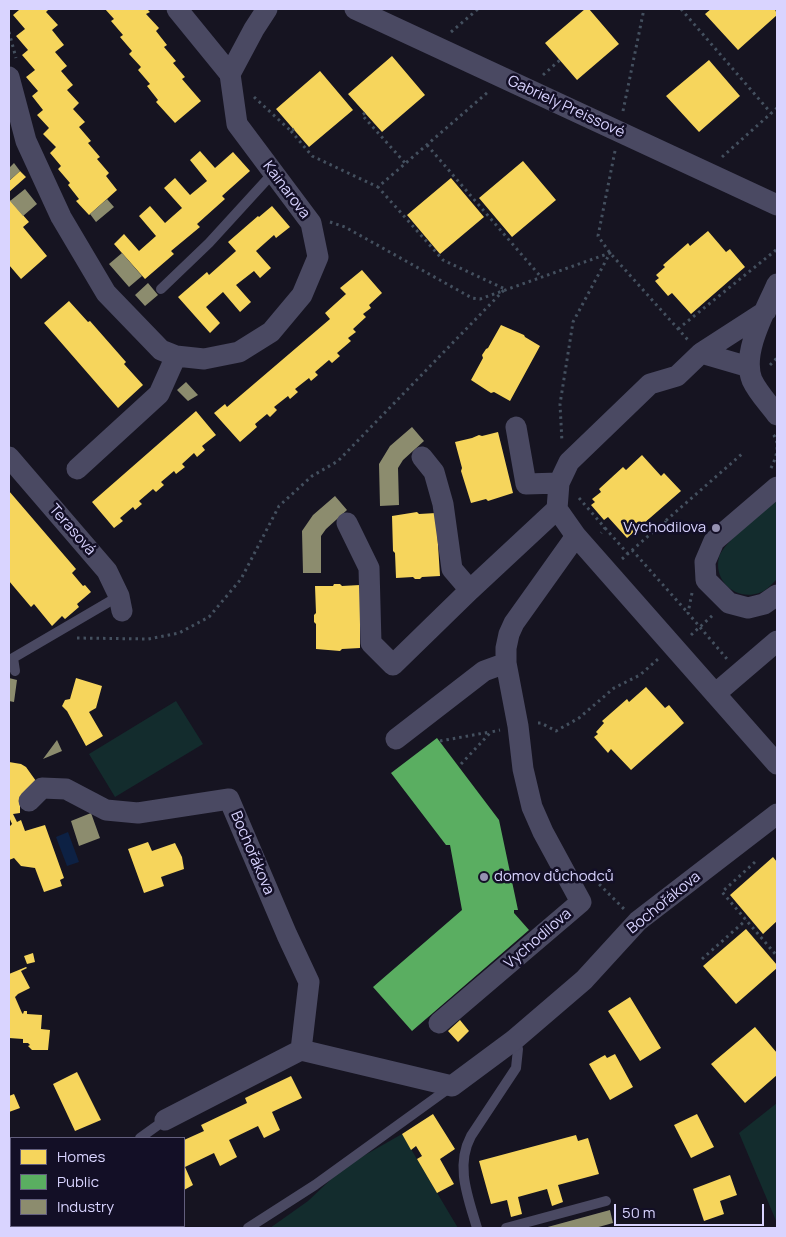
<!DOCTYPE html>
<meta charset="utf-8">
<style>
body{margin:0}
#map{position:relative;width:786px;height:1237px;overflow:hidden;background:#161421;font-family:Manrope,sans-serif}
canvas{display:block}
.frame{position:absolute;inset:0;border:10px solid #d9d4ff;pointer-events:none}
.legend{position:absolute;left:10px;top:1137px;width:175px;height:90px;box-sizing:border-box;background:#130f26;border:1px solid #625e7d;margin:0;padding:6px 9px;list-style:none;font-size:15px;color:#d9d4ff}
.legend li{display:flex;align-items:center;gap:10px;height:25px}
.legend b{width:25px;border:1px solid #625e7d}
.scale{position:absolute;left:614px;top:1204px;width:150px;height:22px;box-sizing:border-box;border:2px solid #d9d4ff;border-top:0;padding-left:6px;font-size:15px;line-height:18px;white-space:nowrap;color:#d9d4ff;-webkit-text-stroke:4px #130f26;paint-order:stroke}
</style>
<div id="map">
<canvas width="786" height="1237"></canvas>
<div class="frame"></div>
<ul class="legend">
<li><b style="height:14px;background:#f6d55c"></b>Homes</li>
<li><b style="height:14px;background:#5aae61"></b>Public</li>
<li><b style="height:14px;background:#8c8c6e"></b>Industry</li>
</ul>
<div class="scale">50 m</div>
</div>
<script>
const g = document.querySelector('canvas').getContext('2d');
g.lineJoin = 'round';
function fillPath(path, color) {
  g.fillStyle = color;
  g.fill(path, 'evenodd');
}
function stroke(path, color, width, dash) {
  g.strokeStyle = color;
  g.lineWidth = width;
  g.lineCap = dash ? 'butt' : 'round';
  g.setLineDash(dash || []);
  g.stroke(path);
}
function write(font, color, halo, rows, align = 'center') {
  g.font = font + ' Manrope,sans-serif';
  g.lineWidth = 5;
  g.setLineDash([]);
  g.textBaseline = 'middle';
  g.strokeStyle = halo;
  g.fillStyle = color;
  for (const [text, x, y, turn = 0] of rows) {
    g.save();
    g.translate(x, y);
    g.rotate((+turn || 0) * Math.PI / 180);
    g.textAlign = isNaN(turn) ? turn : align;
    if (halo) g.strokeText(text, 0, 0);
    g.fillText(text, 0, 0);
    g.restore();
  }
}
const green = new Path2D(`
 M777 501V579C772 584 766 591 759 593 736 601 713 581 719 557 723 543 764 509 777 501Z
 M176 701 203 744 115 797 89 754Z
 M777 1103V1223L739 1133Z
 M402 1134 458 1228H270L308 1201 344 1167Z`);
const water = new Path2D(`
 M68 832 79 862 67 866 56 837Z`);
const homes = new Path2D(`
 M18 9H49L46 12 58 25 52 30 64 45 55 52 67 66 61 71 73 85 67 90 79 103 73 109 85 122 79 127 91 141 88 143 100 157 97 159 109 173 106 176 117 190 89 215 76 201 79 199 68 185 70 183 58 169 61 166 50 153 56 147 43 134 49 128 37 115 43 110 32 96 38 91 26 77 35 70 22 55 28 50 16 36 25 29 13 15 19 10Z
 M105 9H147L150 12 146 14 159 28 156 31 167 45 164 47 176 61 173 63 185 77 182 79 201 101 175 123 156 102 158 100 147 86 150 84 138 70 141 67 129 54 132 51 120 37 123 35 111 21 114 19Z
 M585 9H589L619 44 577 80 545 43Z
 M711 9H775L777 15 738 50 705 14Z
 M392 56 425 95 382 132 348 94Z
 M709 60 740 96 699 132 666 96Z
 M320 71 353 110 309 147 276 109Z
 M200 151 215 168 233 152 250 171 222 196 225 199 197 224 200 227 171 251 174 254 145 279 114 244 124 234 139 251 156 236 139 216 150 206 165 223 182 208 164 188 175 178 190 195 207 181 190 160Z
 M523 161 556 200 512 237 479 198Z
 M20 171 26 177 9 192V181Z
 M451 178 484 217 440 254 407 215Z
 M9 199 29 222 23 227 47 256 21 279 9 265Z
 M272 206 290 227 276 238 274 235 256 251 271 268 260 278 254 271 236 285 251 302 240 312 223 292 206 307 220 323 210 333 178 297 207 272 209 275 236 251 228 242 258 216 259 217Z
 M708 231 726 252 730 249 745 267 691 314 672 293 668 296 655 281 659 278 656 275 665 267 663 265 688 243 690 246Z
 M362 270 382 293 369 305 371 308 363 314 366 317 353 329 356 332 348 338 351 341 337 353 340 356 332 363 329 360 315 372 318 375 311 381 309 378 295 389 298 392 290 399 288 396 274 407 277 410 270 417 267 414 255 424 257 427 240 442 214 413 225 404 227 407 330 319 325 313 346 294 340 288Z
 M69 301 88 322 90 321 126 362 124 364 143 385 118 408 44 323Z
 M501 325 524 335 525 337 540 346 510 401 494 392 491 393 471 380 483 358 482 355 486 349 488 348Z
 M196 411 216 435 202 446 205 450 197 457 194 453 182 464 185 467 176 474 174 471 161 482 164 485 156 492 153 489 139 501 142 504 135 510 133 507 120 518 123 521 114 528 92 502Z
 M498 432 513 493 488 501 486 499 471 503 461 471 462 468 455 442 472 438 479 435 482 436Z
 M642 455 661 476 664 473 681 491 627 538 608 517 604 520 591 505 595 502 592 499 601 492 599 489 623 467 626 470Z
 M9 491 76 569 72 573 83 586 85 585 91 592 77 604 79 607 65 619 62 616 52 626 34 604 31 607 9 581Z
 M417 512 419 514 436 513 440 576 422 577 420 579H415L413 577 396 578 395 553 393 551 392 516Z
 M334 584H340L342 586 360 585V648L342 649 340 651 316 649V624L314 622V615L316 613 315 586H333Z
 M76 678 102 686 96 708 89 712 103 736 86 746 67 711 62 706 65 700 70 699Z
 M646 687 665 708 669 705 684 723 631 770 611 749 608 753 594 737 598 734 596 732 604 723 602 721 627 699 629 702Z
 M9 762 21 764 26 767 36 781 20 804V813L13 814 17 822 21 820 25 831 45 825 64 878 60 880 62 886 44 892 35 868 21 866 14 858 9 860V827L12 824 9 817Z
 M148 842 152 851 175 843 182 857 184 869 161 877 164 886 144 893 128 849Z
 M773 857 777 862V921L763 934 730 895Z
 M746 929 777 965V968L736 1004 703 966Z
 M33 953 35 962 27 964 24 956Z
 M26 967 27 968 21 971 30 988 18 994 15 997 22 1013 23 1014 24 1011H27V1014L42 1015 41 1029 50 1030 48 1050H32L28 1046 30 1045 28 1043H23V1039L9 1038V974Z
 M630 997 661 1048 640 1061 608 1011Z
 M460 1020 469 1031 458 1042 448 1031Z
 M755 1027 777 1053V1075L745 1103 711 1064Z
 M615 1054 633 1087 610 1100 589 1064 605 1055 607 1058Z
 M77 1072 101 1120 75 1131 53 1084Z
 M291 1076 302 1098 272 1112 280 1130 264 1138 258 1126 229 1140 237 1157 220 1166 214 1153 185 1167 193 1185 184 1190V1140L204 1131 201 1125 247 1103 245 1098Z
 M14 1094 20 1108 9 1112V1096Z
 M433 1114 455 1149 440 1159 454 1184 437 1193 417 1159 422 1156 416 1146 411 1150 402 1134Z
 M697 1114 714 1147 691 1158 674 1125Z
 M576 1135 578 1141 588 1138 599 1174 558 1185 563 1202 552 1206 547 1189 518 1197 522 1214 511 1217 507 1200 491 1204 479 1161Z
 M730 1175 737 1195 720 1201 724 1214 704 1221 693 1189Z`);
const public = new Path2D(`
 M437 738 499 820 518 910H514V913L529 930 412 1031 373 987 462 910 450 845H446L391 773Z`);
const industry = new Path2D(`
 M14 163 20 171 9 181V168Z
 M25 189 37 204 23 216 10 201Z
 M107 199 114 207 96 222 90 214Z
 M122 253 142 276 129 287 109 264Z
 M148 283 158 295 145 306 135 295Z
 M186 382 198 395 188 401 177 390Z
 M412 427 424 441 403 460 398 468 399 505 380 506 379 464 390 446Z
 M335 496 347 510 326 529 321 536V573H303L302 531 313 515Z
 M9 678 17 680 14 702 9 701Z
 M57 740 62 751 43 759Z
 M91 813 100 838 79 846 71 821Z
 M610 1210 613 1223 595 1228H544Z`);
const path = new Path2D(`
 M681 9 771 113
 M9 32 16 58
 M451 32 478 9
 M543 75 560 60
 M254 97 291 131 294 129
 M623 111 644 9
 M365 113 362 115 406 164
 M291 131 312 156 378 187
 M427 145 541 277
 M615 151 598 236 610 253 688 340
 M722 157 777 108
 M330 222 345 227 472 298 480 299 610 253 573 322 560 404 562 442
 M678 329 776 250 777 246
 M770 365 777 358
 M771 468C776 458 781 444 773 434
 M579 498 605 528 601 533
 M664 522 697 532
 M605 528 628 554
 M632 550 688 613
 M622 559 743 453
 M692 593 688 613 727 659
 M691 635 714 614
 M77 638 148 639 179 633 209 617 241 579 279 506 312 476 338 461 505 289 443 260 378 187 488 92
 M538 723H541L556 731 579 718 614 688 640 675 658 659
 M440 741 490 732
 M461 764 491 732 500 730
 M755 862 722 892 777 956
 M591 874 598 883 624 909
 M702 959 746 920`);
const lane = new Path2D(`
 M161 289 209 243 273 173
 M15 671 13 658 119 596
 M140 1138 165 1120
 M152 1226 153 1228
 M248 1228 315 1185 452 1086
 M477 1228C468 1197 455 1166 471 1136L516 1068 518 1049 514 1040
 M506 1228 606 1201`);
const street = new Path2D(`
 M177 9 230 74
 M355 9 777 205
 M9 77 26 141 61 217 106 293 161 350 176 356 204 359 239 352 271 332 302 295 318 257 311 223 237 124 230 74 254 29 267 9
 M777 284C766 310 741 352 752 380 758 393 769 404 777 415
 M701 353 766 311
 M749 367 701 353 677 376 650 384 569 462 559 483 557 509 576 536 777 764
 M516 427 526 484 559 483
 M9 457 107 571 119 596 122 611
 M422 457 434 472 443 504 452 569 470 590
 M77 469 159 394 176 356
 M777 487 714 541 705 562 706 580 729 603 748 608 764 604 777 595
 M347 523 369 568 371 643 393 665 470 590 557 509
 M715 694 777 641
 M396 739 484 671 506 663
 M29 801 42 788 66 789 106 810 138 813 229 799 287 935 309 982 301 1050
 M439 1023 581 902 543 832 532 807 523 769 518 726 506 663V648L509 634 514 623 576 536
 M165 1120 301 1050 452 1086 514 1040 584 980 638 921 777 814`);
const markers = [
 [716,528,5,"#9591b1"],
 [484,877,5,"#9591b1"]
];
const streetNames = [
 ["Gabriely Preissové",566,107,25],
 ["Kainarova",286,190,53],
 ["Terasová",72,530,49],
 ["Bochořákova",252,853,67],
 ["Bochořákova",664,903,-39],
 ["Vychodilova",538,939,-41]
];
const poiNames = [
 ["Vychodilova",706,528],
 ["domov důchodců",494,877,"left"]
];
fillPath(green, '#132c2d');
fillPath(water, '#0d2144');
fillPath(homes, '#f6d55c');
fillPath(public, '#5aae61');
fillPath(industry, '#8c8c6e');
stroke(path, '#44505f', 3, [2.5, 4]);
stroke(lane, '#4a4962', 10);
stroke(street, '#4a4962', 21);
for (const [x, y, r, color] of markers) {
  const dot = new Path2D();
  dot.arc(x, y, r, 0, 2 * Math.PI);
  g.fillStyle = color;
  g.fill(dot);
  stroke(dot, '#130f26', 2);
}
write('15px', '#d9d4ff', '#130f26', streetNames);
write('15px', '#d9d4ff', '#130f26', poiNames, 'right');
</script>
